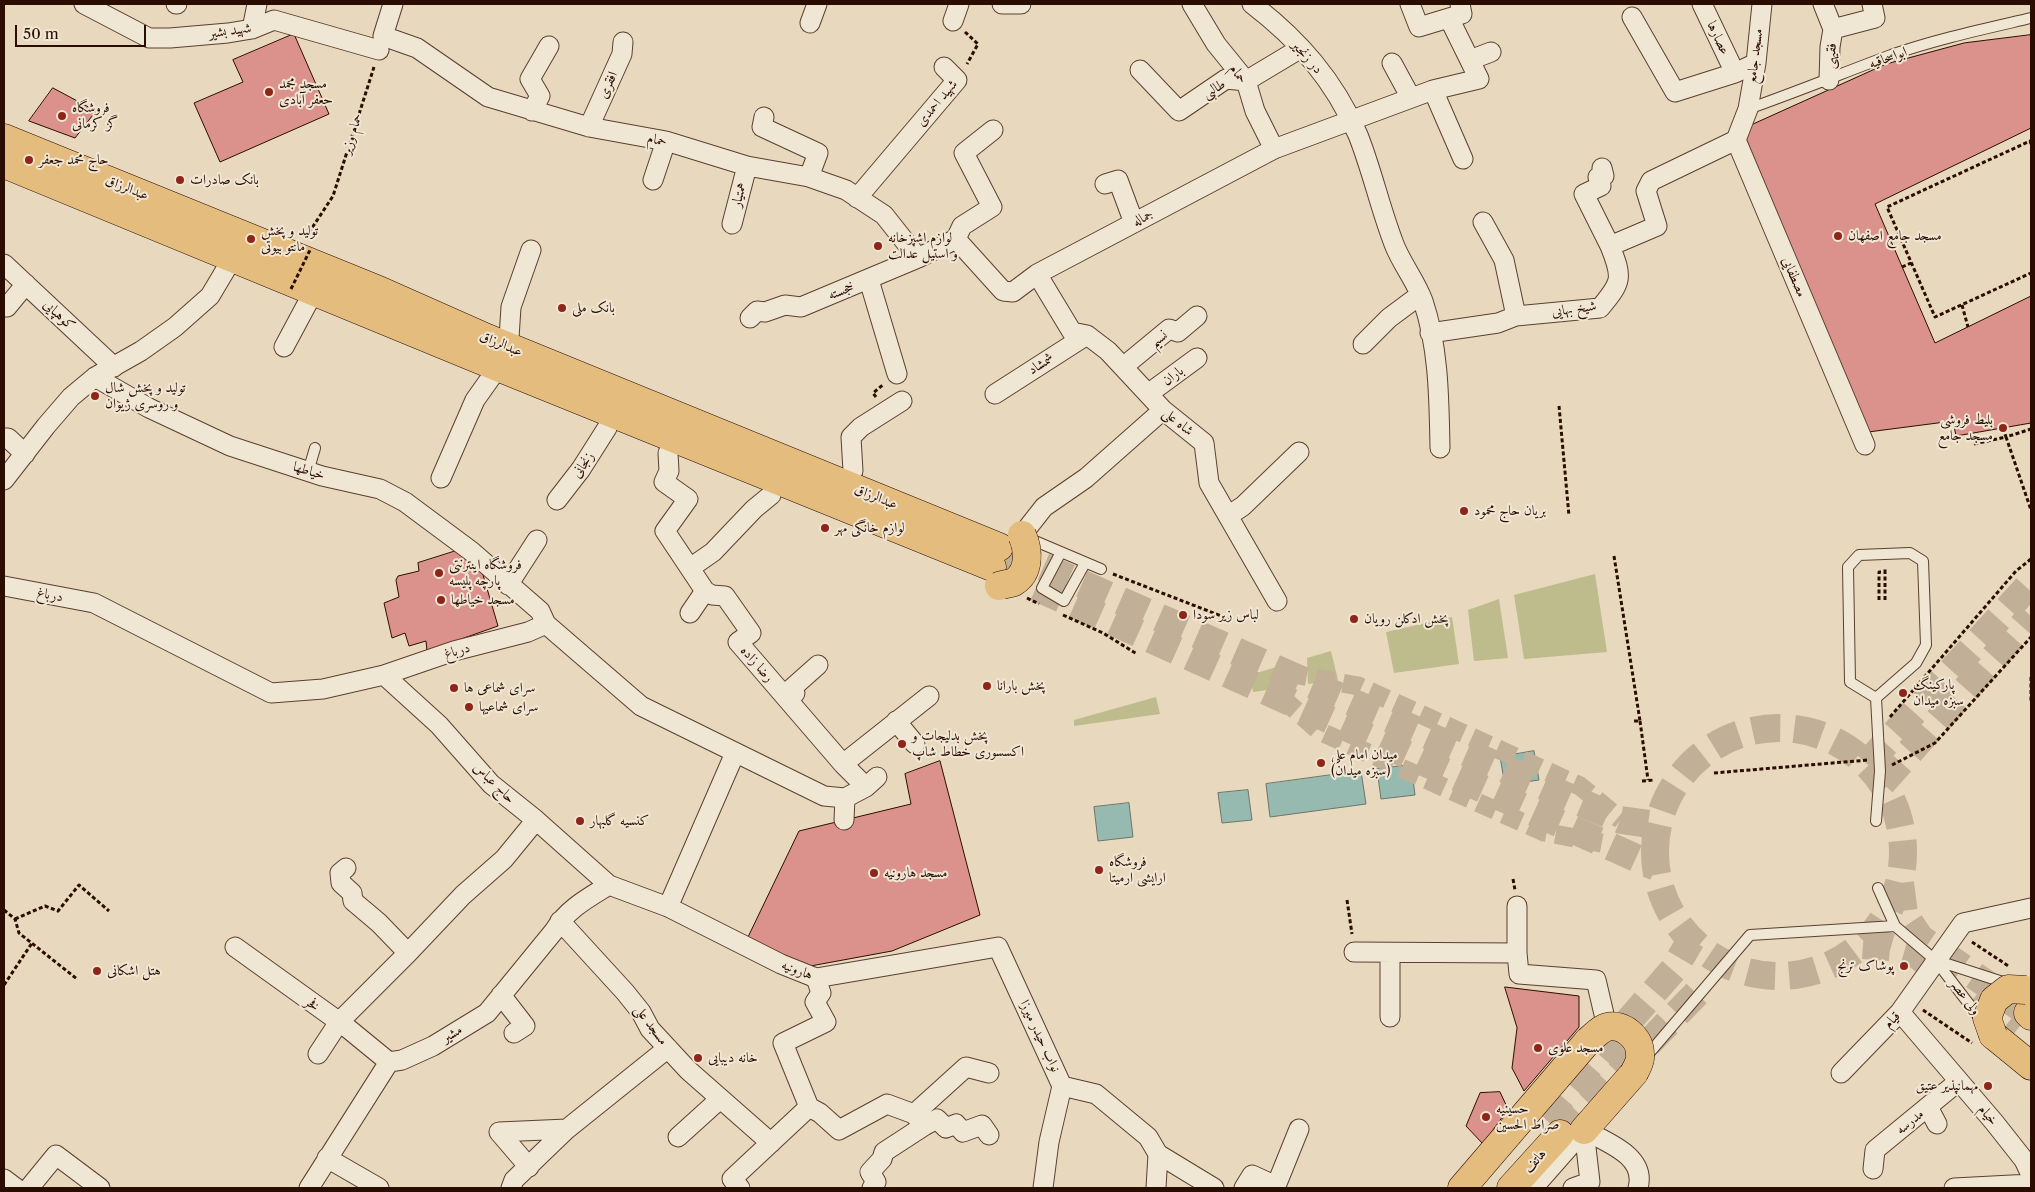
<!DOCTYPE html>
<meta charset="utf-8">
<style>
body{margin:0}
#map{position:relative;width:2035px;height:1192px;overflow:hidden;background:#e8d8bd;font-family:"Libre Caslon Text",serif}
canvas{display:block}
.frame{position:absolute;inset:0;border:5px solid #2b0d00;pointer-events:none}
.scale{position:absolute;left:15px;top:25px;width:131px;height:22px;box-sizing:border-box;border:2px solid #2b0d00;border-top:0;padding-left:6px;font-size:15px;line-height:18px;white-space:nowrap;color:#2b0d00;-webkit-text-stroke:4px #f0e6d4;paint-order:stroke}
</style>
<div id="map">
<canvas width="2035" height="1192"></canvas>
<div class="frame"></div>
<div class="scale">50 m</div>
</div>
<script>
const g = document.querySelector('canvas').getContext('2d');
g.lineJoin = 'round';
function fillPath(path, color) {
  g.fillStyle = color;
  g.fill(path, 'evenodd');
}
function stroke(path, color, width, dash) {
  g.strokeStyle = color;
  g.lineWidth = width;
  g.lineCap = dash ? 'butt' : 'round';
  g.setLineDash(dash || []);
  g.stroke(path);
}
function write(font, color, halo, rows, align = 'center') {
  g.font = font + ' "Libre Caslon Text",Amiri,serif';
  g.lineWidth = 4;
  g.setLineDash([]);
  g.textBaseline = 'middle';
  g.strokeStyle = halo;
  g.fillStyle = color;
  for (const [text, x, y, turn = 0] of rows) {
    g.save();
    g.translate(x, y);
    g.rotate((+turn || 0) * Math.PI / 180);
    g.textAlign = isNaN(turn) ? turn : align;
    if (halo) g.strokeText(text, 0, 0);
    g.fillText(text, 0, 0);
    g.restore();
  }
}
const green = new Path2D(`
 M1595 574 1607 652 1524 659 1514 595Z
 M1499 599 1508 658 1474 661 1468 610Z
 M1452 617 1459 664 1394 673 1386 632Z
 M1331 651 1338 680 1308 684 1307 658Z
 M1293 662 1297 686 1253 692 1250 675Z
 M1156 697 1160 714 1074 726V720Z`);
const water = new Path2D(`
 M1534 751 1539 780 1505 785 1500 757Z
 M1411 765 1415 795 1381 799 1377 769Z
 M1361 771 1366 804 1270 817 1266 784Z
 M1248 790 1252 820 1222 823 1218 793Z
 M1129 803 1133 837 1098 841 1094 807Z`);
const building = new Path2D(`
 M294 34 329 114 220 162 194 103 243 82 233 60Z
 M2031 35V128L1875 204 1935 343 2031 296V423L1956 436 1953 421 1868 432 1742 129 1886 64 1964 43Z
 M53 88 96 111 75 138 29 121Z
 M459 550 481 568 498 626 427 651 426 641 409 646 405 633 392 638 384 603 399 597 396 580 398 576 419 571 418 563Z
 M940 761 980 915 892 951 805 967 748 937 799 831 911 804 905 774Z
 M1505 987 1579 996V1027L1524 1091 1512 1068 1517 1028Z
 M1500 1092 1508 1109 1483 1144 1466 1126 1480 1093Z`);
const streetTunnel = new Path2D(`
 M1288 673 1358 686 1580 786 1621 820
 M1282 698 1319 731 1441 786 1544 832 1606 844`);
const primaryTunnel = new Path2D(`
 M1005 550 1621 820 1657 825
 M998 570 1656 867
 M1655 852a124 124 0 1 1 248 0a124 124 0 1 1-248 0Z
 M1867 764 2031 583
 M1882 783 2031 616
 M1900 883 1904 914 1920 938 2028 1013
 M1863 945 1890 947 1917 955 1939 972
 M1974 998 2016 1031
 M1544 1118 1674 969 1691 940
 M1560 1134 1698 992`);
const path = new Path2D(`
 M965 32 978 44 967 64
 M2031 144 2030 141 1887 207 1935 317 2031 273
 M307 239 310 231 333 196 374 67
 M1902 267 1911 263
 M1962 305 1968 327
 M876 397 873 393 884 384
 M1559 406 1569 516
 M2003 428 2006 437 2031 429
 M1974 444 2006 437 2031 510
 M1614 556 1640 721H1633
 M1113 574 1229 619
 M1027 598 1039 604
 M1879 600V572H1885V567
 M1885 600V572
 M1063 615 1103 633 1137 654
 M2031 677V701
 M1890 717 2016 571 2031 559
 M1640 721 1648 780
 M1892 765 1935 743 2031 637
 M1714 773 1868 760
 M1642 781 1654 780
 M1513 879 1515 890
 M1347 900 1352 934
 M4 910 15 919 19 933 77 979
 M15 919 45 906 58 911 79 885 109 911
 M1972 942 2010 967
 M4 985 32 943
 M1923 1010 1972 1043`);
const lane = new Path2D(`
 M1748 109C1796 92 1843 73 1891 55 1937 39 1984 29 2031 18
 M308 472 315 448
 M1028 538 1101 569
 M1061 552 1042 588 1064 601 1085 563
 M1910 553 1923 561 1926 645 1916 663 1876 698 1850 682 1848 567 1859 555Z
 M1876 821 1880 771 1876 698
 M1878 888 1895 926 1935 960 2009 984
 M1936 961 1982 1021
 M1645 1058 1750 935 1895 926`);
const street = new Path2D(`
 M84 4 149 38H170L228 33 252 29 274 20 379 50
 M176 4H177
 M393 4 383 36 417 48 488 97 589 127 666 141 747 166 809 177 846 190 884 215 918 258
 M1002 4H1021
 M1192 4 1216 44 1246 81 1255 111 1274 149
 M1252 4C1299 40 1334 80 1358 135 1372 170 1380 208 1394 244 1401 263 1416 281 1423 301 1439 348 1439 400 1440 448
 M1410 4 1419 27 1462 14 1460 4
 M1702 4 1735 73
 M1762 4 1756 63 1748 109 1736 140 1865 445
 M1823 4 1833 29 1830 47 1829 80
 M1632 17 1675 92 1735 73 1756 63
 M953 21 959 4
 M810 23 817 4
 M252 29 257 4
 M1833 29 1875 18 1872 4
 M1470 60 1491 52
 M1392 63 1411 98
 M1140 70 1179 111 1226 79 1246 81 1301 48
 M1433 90 1463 159
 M532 111 540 96 530 79 549 46
 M764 117 762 127 818 153 809 177
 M589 127 622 54 623 42
 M1602 168 1604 176 1598 177 1601 186 1584 194 1610 246
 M653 180 666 141
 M1105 184 1118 180 1134 223
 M857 198 957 80 944 67
 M1483 222 1504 260 1516 316
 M732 224 747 166
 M956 239 1003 291 1013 292 1037 274 1274 149 1433 90 1479 79 1449 18
 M4 264 114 367
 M1037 274 1072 332 1087 335 1108 351 1163 410 1204 443 1209 483 1277 601
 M869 280 897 374
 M4 307H7L26 284
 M750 318 757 311 765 312 785 305 801 307 918 258 956 239 962 226 992 207 964 153 993 130
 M1430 333 1498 323 1516 316 1600 308C1622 282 1623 278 1610 246L1657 226 1646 191 1651 181 1736 140
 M509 338 511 307 531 250
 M1363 344 1389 318 1420 295
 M284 347 314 291
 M1123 367 1169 329 1178 332 1197 316
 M95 377 149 408 230 446 322 476 380 489 405 502 471 551 540 611 546 624
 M995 394 1087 335
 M1148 394 1197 358
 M4 438H8L25 454
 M668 453 669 471 664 482 688 499 665 531 705 591 712 595 725 596 751 633 738 642 843 764 866 787
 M853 471 851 437 861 427 902 401
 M441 478 475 400 492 376
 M4 480 46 426 71 397 95 377 141 351 175 327 210 296 232 259
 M557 500 581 469 607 428
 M1228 516 1243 506 1299 452
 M1022 535 1044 507 1086 478 1163 410
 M690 568 713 552 754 509 771 495
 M508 585 537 540
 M4 586 94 603 271 693 323 689 384 675 454 651 528 632 546 624 641 706 824 796 845 798 866 787 877 777
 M690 613 705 591
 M384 675 439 725 491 784 536 820 609 885 668 907 781 964 816 978 998 947 1062 1086 1049 1142 1043 1188
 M788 700 795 693 791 689 818 665
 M896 721 915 744
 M843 764 929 696
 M844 820 845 798
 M346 868 340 873 341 883 352 893 353 901 379 923 408 953
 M668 907 735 753
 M560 921 625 992 641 1012 650 1029 688 1070 771 1143
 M235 947 345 1026 389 1062
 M1354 952 1517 953 1519 974 1596 980 1607 1027
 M1517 953V906
 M501 995 525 1026 514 1033
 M1900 1012 1994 1122 2024 1160 2031 1175
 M1390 1017V953
 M318 1054 339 1022 408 953 463 895 504 859 536 820
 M1841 1073 1900 1012 1963 923 2031 908
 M1062 1086 1096 1094 1148 1137 1158 1154 1214 1188
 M809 1107 820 1113 839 1130 887 1104 914 1114 966 1067 989 1073
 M1928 1107 1937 1124
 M924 1126 937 1119 946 1128 956 1124 963 1132 982 1125 989 1135
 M1584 1130C1606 1142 1647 1156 1638 1188
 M499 1132 567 1129
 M499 1132 529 1167
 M678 1137 720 1099
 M327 1158 379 1188
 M1873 1169 1875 1150 1959 1081
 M4 1179 16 1188
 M29 1188 56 1155 100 1188
 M309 1188 389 1062 402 1060 433 1046 487 1013 554 931C567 909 588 898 609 885
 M511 1188 514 1180 567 1129 668 1048
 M740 1188 732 1179 809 1107 783 1043 826 1022 815 1002 821 993 816 978
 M872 1188 876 1182 870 1172 882 1159 884 1152 924 1126 914 1114
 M1156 1188 1158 1154
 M1244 1188 1252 1175 1276 1186 1299 1129
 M1533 1188 1584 1130
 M1573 1188 1590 1182 1584 1130
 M1954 1188 2031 1184`);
const primary = new Path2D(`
 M4 138 381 291 487 338 999 547
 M4 164 473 357 992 567
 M2028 1013 2031 1016
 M1993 1035 2031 1066
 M1584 1130 1634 1073
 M1462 1188 1588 1041
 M1511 1188 1560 1134`);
const pathBridge = new Path2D(`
 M291 289 311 248`);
const primaryBridge = new Path2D(`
 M999 586C1003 584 1010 584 1014 582 1030 572 1029 550 1022 535
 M1993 1035 1987 1018 1994 1000 2008 989 2026 990
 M1588 1041C1594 1036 1600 1029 1607 1027 1623 1023 1640 1038 1640 1054 1641 1061 1637 1067 1634 1073`);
const markers = [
 [269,92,5,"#8f2418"],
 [62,116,5,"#8f2418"],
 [29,160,5,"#8f2418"],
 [180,180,5,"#8f2418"],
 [1838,236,5,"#8f2418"],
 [251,239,5,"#8f2418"],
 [878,246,5,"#8f2418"],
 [562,308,5,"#8f2418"],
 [95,396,5,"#8f2418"],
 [2003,428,5,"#8f2418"],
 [1464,511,5,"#8f2418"],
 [825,528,5,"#8f2418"],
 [439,573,5,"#8f2418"],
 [441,600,5,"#8f2418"],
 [1183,615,5,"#8f2418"],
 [1354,619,5,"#8f2418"],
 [987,686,5,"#8f2418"],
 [454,688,5,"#8f2418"],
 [1903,693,5,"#8f2418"],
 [469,707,5,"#8f2418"],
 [902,744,5,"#8f2418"],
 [1321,763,5,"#8f2418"],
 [580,821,5,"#8f2418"],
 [1099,870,5,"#8f2418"],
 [874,873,5,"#8f2418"],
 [1904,966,5,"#8f2418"],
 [97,971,5,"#8f2418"],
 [1538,1048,5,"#8f2418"],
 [698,1058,5,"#8f2418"],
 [1988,1086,5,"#8f2418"],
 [1486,1117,5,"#8f2418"]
];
const streetNames = [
 ["شهید بشیر",230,31,-8],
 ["عصارها",1718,38,65],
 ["مسجد جامع",1755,56,-83],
 ["فقیهی",1831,56,-85],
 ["در زنجیر",1307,57,49],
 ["ابواسحاقیه",1888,58,-20],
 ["حمام",1238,74,55],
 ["افقری",608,85,-66],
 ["طالبی",1214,89,-30],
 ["شهید احمدی",937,103,-50],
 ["حمام وزیر",352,134,-73],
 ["حمام",657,140,12],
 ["عبدالرزاق",127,188,22],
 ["همتیار",739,195,-76],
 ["جماله",1143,218,-28],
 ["مصطفایی",1794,277,67],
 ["خجسته",841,291,-22],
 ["شیخ بهایی",1574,309,-8],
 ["کوهپایی",59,315,43],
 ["نسیم",1159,339,-34],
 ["عبدالرزاق",501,344,23],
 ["شمشاد",1041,364,-33],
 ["باران",1173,376,-37],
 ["شاه علی",1178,422,39],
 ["زنجانی",583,465,-55],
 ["خیاطها",309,471,17],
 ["عبدالرزاق",876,497,22],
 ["درباغ",50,595,11],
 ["درباغ",457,651,-16],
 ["رضا زاده",757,664,49],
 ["حاج عباس",494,783,44],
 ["هارونیه",797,970,21],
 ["ولی عصر",1965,997,53],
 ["فخر",312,1004,34],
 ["قیام",1892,1020,-46],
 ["مسجد علی",651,1025,53],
 ["مشیر",452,1034,-32],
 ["نواب حیدر میرزا",1040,1036,65],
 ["خیام",1988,1115,50],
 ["مدرسه",1910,1122,-39],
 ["هاتف",1535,1161,-48]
];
const poiNames = [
 ["مسجد مجمد",279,84],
 ["حعفر آبادی",279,100],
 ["فروشگاه",72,108],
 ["گز کرمانی",72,124],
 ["حاج محمد جعفر",39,160],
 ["بانک صادرات",190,180],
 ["تولید و پخش",261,231],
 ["مانتو بیوتی",261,247],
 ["مسجد جامع اصفهان",1848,236],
 ["لوازم اشپزخانه",888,238],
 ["و استیل عدالت",888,254],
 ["بانک ملی",572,308],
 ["تولید و پخش شال",105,388],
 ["و روسری ژیوان",105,404],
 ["بلیط فروشی",1993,420,"right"],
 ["مسجد جامع",1993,436,"right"],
 ["بریان حاج محمود",1474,511],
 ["لوازم خانگی مهر",835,528],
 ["فروشگاه اینترنتی",449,565],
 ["پارچه پلیسه",449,581],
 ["مسجد خیاطها",451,600],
 ["لباس زیر سودا",1193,615],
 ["پخش ادکلن رویان",1364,619],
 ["پارکینگ",1913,685],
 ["سبزه میدان",1913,701],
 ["پخش بارانا",997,686],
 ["سرای شماعی ها",464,688],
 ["سرای شماعیها",479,707],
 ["پخش بدلیجات و",912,736],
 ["اکسسوری خطاط شاپ",912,752],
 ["میدان امام علی",1331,755],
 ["(سبزه میدان)",1331,771],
 ["کنسیه گلبهار",590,821],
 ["فروشگاه",1109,862],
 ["ارایشی ارمیتا",1109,878],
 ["مسجد هارونیه",884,873],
 ["پوشاک ترنج",1894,966,"right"],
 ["هتل اشکانی",107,971],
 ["مسجد علوی",1548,1048],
 ["خانه دیبایی",708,1058],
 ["مهمانپذیر عتیق",1978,1086,"right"],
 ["حسینیه",1496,1109],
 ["صراط الحسین",1496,1125]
];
fillPath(green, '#bebc8c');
fillPath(water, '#97bab0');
stroke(water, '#6c756a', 1);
fillPath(building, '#dc928c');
stroke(building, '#2b0d00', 1);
stroke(streetTunnel, '#c2af97', 19, [19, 9]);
stroke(primaryTunnel, '#c2af97', 28, [28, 14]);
stroke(lane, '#5a402f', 12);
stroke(street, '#5a402f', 21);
stroke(primary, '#2b0d00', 29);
stroke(path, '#2b0d00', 3, [4, 2.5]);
stroke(lane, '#f0e6d4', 10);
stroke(street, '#f0e6d4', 19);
stroke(primary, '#e4bc7e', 28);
stroke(primaryBridge, '#2b0d00', 29, []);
stroke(pathBridge, '#2b0d00', 3, [4, 2.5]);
stroke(primaryBridge, '#e4bc7e', 28);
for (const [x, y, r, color] of markers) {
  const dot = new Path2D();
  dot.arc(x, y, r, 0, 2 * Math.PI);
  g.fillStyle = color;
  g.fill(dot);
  stroke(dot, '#f0e6d4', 2);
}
write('14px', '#2b0d00', '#f0e6d4', streetNames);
write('14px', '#2b0d00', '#f0e6d4', poiNames, 'left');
</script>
